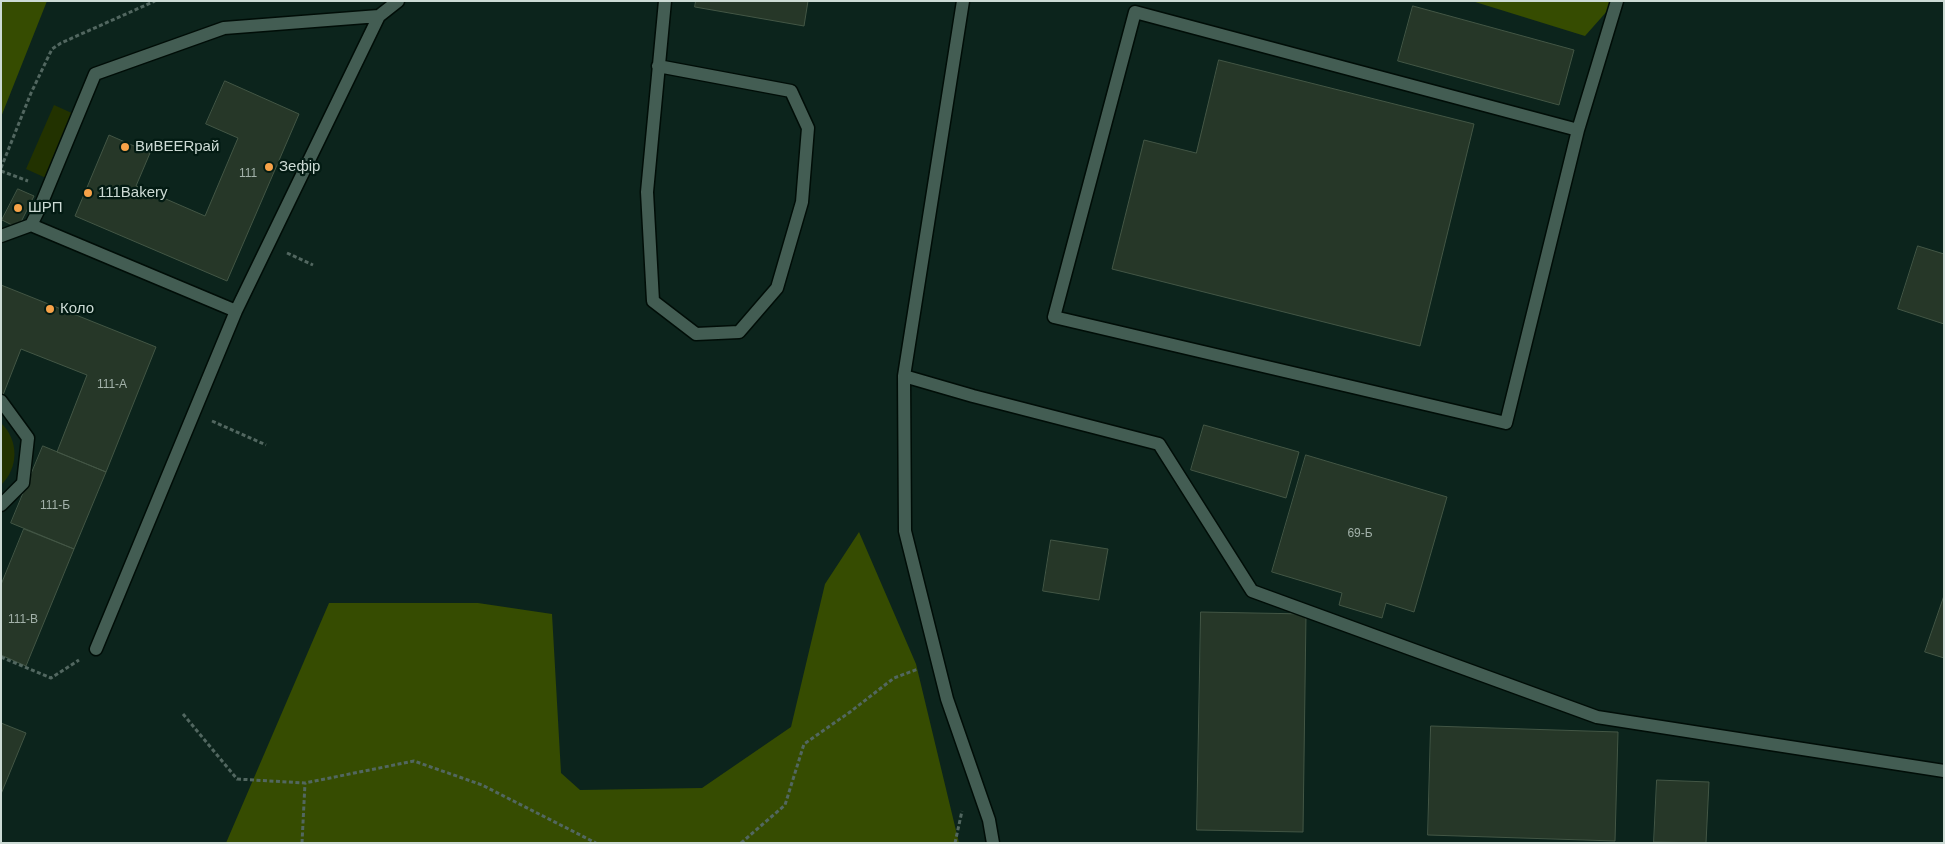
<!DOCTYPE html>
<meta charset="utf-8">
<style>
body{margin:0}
#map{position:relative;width:1945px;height:844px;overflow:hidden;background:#0c241c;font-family:Arial,sans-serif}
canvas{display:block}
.frame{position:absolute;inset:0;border:2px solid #cddbd5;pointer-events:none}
</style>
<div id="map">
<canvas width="1945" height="844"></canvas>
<div class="frame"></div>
</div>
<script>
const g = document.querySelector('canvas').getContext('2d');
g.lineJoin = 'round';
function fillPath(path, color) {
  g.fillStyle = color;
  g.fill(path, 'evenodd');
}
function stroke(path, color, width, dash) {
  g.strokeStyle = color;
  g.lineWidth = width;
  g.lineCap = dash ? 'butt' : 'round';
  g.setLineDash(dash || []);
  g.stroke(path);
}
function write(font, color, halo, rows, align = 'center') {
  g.font = font + ' Arial,sans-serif';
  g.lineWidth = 4.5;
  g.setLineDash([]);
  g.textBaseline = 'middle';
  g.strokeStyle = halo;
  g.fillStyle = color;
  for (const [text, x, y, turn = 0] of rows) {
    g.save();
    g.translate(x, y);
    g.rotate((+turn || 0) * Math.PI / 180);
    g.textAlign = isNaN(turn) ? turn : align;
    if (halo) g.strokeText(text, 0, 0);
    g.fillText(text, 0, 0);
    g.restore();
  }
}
const green = new Path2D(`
 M54 105 74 114 46 178 26 169Z
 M1 423C19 440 19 468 1 485Z`);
const forest = new Path2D(`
 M1 1H47L1 117Z
 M1472 1H1616L1585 36Z
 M859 532 916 664 959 843H226L329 603H478L552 614 561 773 580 790 702 788 791 727 825 584Z`);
const building = new Path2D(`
 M696 1H808L804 26 695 7Z
 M1413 6 1574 50 1559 105 1398 61Z
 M1219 60 1474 124 1420 346 1112 269 1144 140 1196 153Z
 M225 81 299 114 227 281 75 216 109 135 150 153 136 186 205 216 238 138 206 124Z
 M18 189 34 196 18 228 2 220Z
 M1918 246 1944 254V324L1898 309Z
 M1 285 156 347 106 472 57 452 87 375 21 349 3 395H1Z
 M1204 425 1299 452 1286 498 1191 470Z
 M43 446 106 472 74 549 11 523Z
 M1306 455 1447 497 1414 612 1386 603 1382 618 1339 605 1342 593 1272 572Z
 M24 529 74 549 26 666 1 655V585Z
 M1051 540 1108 549 1099 600 1043 591Z
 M1944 596V658L1925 652Z
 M1201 612 1306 614 1303 832 1197 830Z
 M1 723 26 733 1 794Z
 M1431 726 1618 732 1615 841 1428 835Z
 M1657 780 1709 782 1706 843 1654 842Z`);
const path = new Path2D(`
 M1 168 31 93 52 49 61 43 155 1
 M1 171 28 181
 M287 253 313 265
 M212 421 266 445
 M1 657 51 678 79 660
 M183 714 237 779 305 783 414 761 482 785 596 843
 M302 843 305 783
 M741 843 785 805 804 744 850 712 894 678 918 669
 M955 843 962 811`);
const lane = new Path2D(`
 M963 1 904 376 905 531 947 699 989 820 993 843
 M658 66 791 91 808 128 802 202 777 288 739 332 696 334 653 301 647 192 665 1
 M1578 130 1135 12 1054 317 1506 423 1578 130 1617 1
 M31 225 236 311
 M1 236 31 225 40 207 95 74 224 28 379 16 398 1
 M904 376 973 396 1159 444 1252 591 1597 717 1944 771
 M1 401 28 438 23 483 1 505
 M96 649 236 311 379 16`);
const markers = [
 [125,147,5,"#f7a248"],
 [269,167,5,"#f7a248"],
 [88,193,5,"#f7a248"],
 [18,208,5,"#f7a248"],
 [50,309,5,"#f7a248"]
];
const numberNames = [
 ["111",248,174],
 ["111-А",112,385],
 ["111-Б",55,506],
 ["69-Б",1360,534],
 ["111-В",23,620]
];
const poiNames = [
 ["ВиBEERрай",135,147],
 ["Зефір",279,167],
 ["111Bakery",98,193],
 ["ШРП",28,208],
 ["Коло",60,309]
];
fillPath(green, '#223200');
fillPath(forest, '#364c01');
fillPath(building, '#263728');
stroke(building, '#435645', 1);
stroke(lane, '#000d07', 15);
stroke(path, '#526760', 3, [4, 2.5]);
stroke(lane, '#435d53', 12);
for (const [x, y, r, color] of markers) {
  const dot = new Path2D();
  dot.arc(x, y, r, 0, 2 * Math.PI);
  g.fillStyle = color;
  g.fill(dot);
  stroke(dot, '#031b13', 2);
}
write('12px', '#a3b2aa', null, numberNames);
write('15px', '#cddbd5', '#031b13', poiNames, 'left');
</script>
